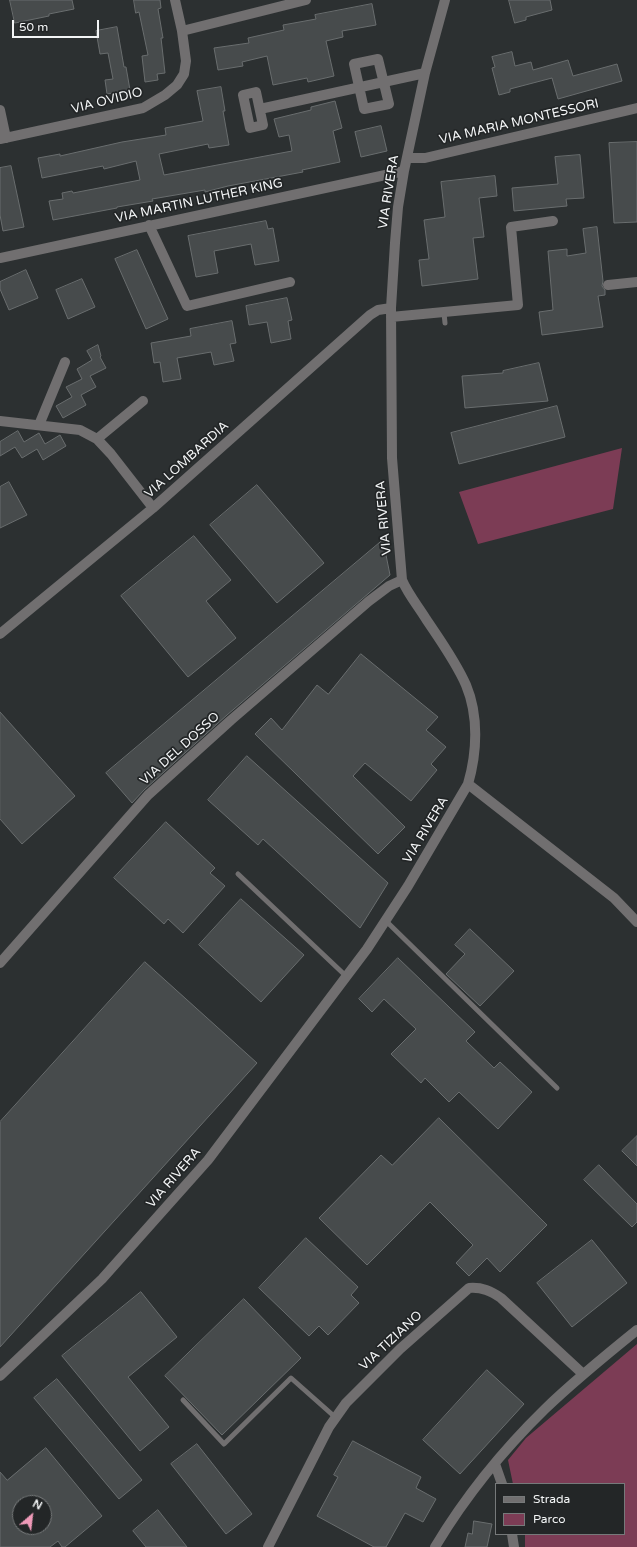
<!DOCTYPE html>
<style>
body{margin:0}
#map{position:relative;width:637px;height:1547px;overflow:hidden;background:#2c3031;font-family:"Varela Round",sans-serif}
canvas{display:block}
.legend{position:absolute;left:495px;top:1483px;width:130px;height:52px;box-sizing:border-box;background:#232627;border:1px solid #76797a;margin:0;padding:5px 7px;list-style:none;font-size:12px;color:#f3f5f6}
.legend li{display:flex;align-items:center;gap:8px;height:20px}
.legend b{width:20px;border:1px solid #76797a}
.north{position:absolute;left:12px;top:1495px;width:40px;height:40px;box-sizing:border-box;background:#232627;border:1px solid #76797a;border-radius:50%;rotate:28deg;font-size:11px;font-weight:700;line-height:16px;text-align:center;color:#f3f5f6}
.north::after{content:'';display:block;margin:auto;width:14px;height:18px;background:#ef9ab8;clip-path:polygon(50% 0,100% 100%,50% 72%,0 100%)}
.scale{position:absolute;left:12px;top:20px;width:87px;height:18px;box-sizing:border-box;border:2px solid #f3f5f6;border-top:0;padding-left:5px;font-size:12px;line-height:14px;white-space:nowrap;color:#f3f5f6;-webkit-text-stroke:3px #232627;paint-order:stroke}
</style>
<div id="map">
<canvas width="637" height="1547"></canvas>
<ul class="legend">
<li><b style="height:5px;background:#716f70"></b>Strada</li>
<li><b style="height:11px;background:#7c3c55"></b>Parco</li>
</ul>
<div class="north">N</div>
<div class="scale">50 m</div>
</div>
<script>
const g = document.querySelector('canvas').getContext('2d');
g.lineJoin = 'round';
function fillPath(path, color) {
  g.fillStyle = color;
  g.fill(path, 'evenodd');
}
function stroke(path, color, width, dash) {
  g.strokeStyle = color;
  g.lineWidth = width;
  g.lineCap = dash ? 'butt' : 'round';
  g.setLineDash(dash || []);
  g.stroke(path);
}
function write(font, color, halo, rows, align = 'center') {
  g.font = font + ' "Varela Round",sans-serif';
  g.lineWidth = 3.5;
  g.setLineDash([]);
  g.textBaseline = 'middle';
  g.strokeStyle = halo;
  g.fillStyle = color;
  for (const [text, x, y, turn = 0] of rows) {
    g.save();
    g.translate(x, y);
    g.rotate((+turn || 0) * Math.PI / 180);
    g.textAlign = isNaN(turn) ? turn : align;
    if (halo) g.strokeText(text, 0, 0);
    g.fillText(text, 0, 0);
    g.restore();
  }
}
const green = new Path2D(`
 M622 448 613 509 478 544 459 492Z
 M637 1344V1547H525V1534H624V1484H513L508 1460 526 1438Z`);
const building = new Path2D(`
 M10 0H72L74 9 49 14V16L15 23Z
 M134 0H160L161 8 158 9 163 38H161L165 73 157 74 158 80 145 82 142 56 148 55 139 12 136 13Z
 M509 0H550L552 10 526 17V20L515 23Z
 M372 4 376 25 342 31 343 37 326 41 334 76 308 82 307 78 273 85 267 56 242 62 243 66 218 70 214 48 249 43 248 38 284 30 283 25 316 19 315 15Z
 M117 27 124 67H126L130 90 107 94 105 80 113 79 108 53 100 54 96 31Z
 M512 52 515 66 531 62 533 70 568 60 573 76 617 64 622 81 558 99 552 78 510 89V92L499 95 492 68 495 67 492 57Z
 M221 87 225 111H223L229 145 209 148 208 144 159 154 164 175 292 151 289 135 279 137 274 119 311 110V107L335 101 342 128 333 131 340 162 302 170 303 172 228 186 205 192V190L152 199 153 201 117 207V208L53 220 49 201 63 199 62 193 72 191 73 193 140 180 136 161 104 169 103 166 42 178 38 158 60 154V156L122 142 166 135 165 128 203 121 197 91Z
 M381 126 387 151 361 157 355 132Z
 M637 142V222L614 223 609 143Z
 M580 155 584 198 566 199 567 206 514 211 512 188 558 184 555 157Z
 M11 166 24 227 3 231 0 215V168Z
 M495 176 497 196 479 198 484 237 473 238 478 279 422 286 419 260 429 259 424 220 445 217 441 182Z
 M266 221 268 229 273 228 279 261 255 265 251 244 214 251 218 273 196 277 188 236Z
 M597 227 603 281 602 286 605 290V295L598 296 603 327 542 335 539 312 553 310 548 251 567 249V256L586 253 583 229Z
 M137 250 168 319 146 329 115 259Z
 M26 270 38 298 9 310 0 289V282Z
 M82 279 95 307 68 319 56 290Z
 M287 298 292 320 288 321 291 339 271 343 267 322 249 325 246 306Z
 M232 321 236 343 230 344 234 361 214 365 211 352 177 358 181 379 163 382 160 362 154 363 151 343 191 336 190 329Z
 M98 345 101 356 100 357 106 368 90 376 96 387 81 395 86 405 63 418 56 406 72 397 66 387 82 379 77 369 92 360 87 351Z
 M539 363 548 401 465 408 462 376 503 373V371Z
 M557 406 565 437 459 464 451 433Z
 M18 431 24 442 39 433 45 444 60 435 66 446 43 460 37 449 22 458 15 447 0 456V442Z
 M9 482 27 515 0 528V487Z
 M257 485 324 563 277 603 210 525Z
 M194 536 231 580 206 601 236 638 188 677 121 596Z
 M383 540 390 575 227 715 144 790 132 803 106 773Z
 M361 654 438 717 426 730 446 747 431 764 437 770 411 801 365 763 353 776 405 827 378 854 255 734 271 718 282 730 317 685 328 694Z
 M0 712 75 796 22 844 0 819Z
 M247 756 388 883 360 928 263 839 258 845 208 800Z
 M166 822 215 868 210 873 225 886 183 933 168 919 164 924 114 878Z
 M241 899 304 955 261 1002 199 945Z
 M470 929 514 971 480 1006 446 974 465 954 455 945Z
 M398 958 475 1032 466 1041 494 1068 500 1062 532 1092 498 1129 459 1092 449 1102 425 1078 421 1083 391 1054 416 1029 384 999 372 1012 359 999Z
 M145 962 257 1063 0 1347V1122Z
 M439 1118 547 1225 500 1272 487 1258 469 1276 456 1263 473 1245 430 1202 367 1265 319 1218 381 1155 392 1165Z
 M637 1136V1166L622 1151Z
 M599 1165 637 1204V1222L632 1227 584 1180Z
 M306 1238 358 1287 351 1295 359 1303 328 1335 319 1326 309 1336 259 1288Z
 M592 1240 627 1283 572 1327 537 1283Z
 M141 1292 177 1337 128 1377 169 1427 140 1451 62 1356Z
 M244 1299 301 1358 222 1435 165 1376Z
 M487 1370 524 1404 460 1474 423 1440Z
 M57 1379 142 1480 119 1499 34 1398Z
 M353 1441 421 1477 416 1488 436 1499 423 1522 405 1513 386 1547H374L317 1516 338 1477 334 1475Z
 M197 1444 252 1514 226 1534 171 1464Z
 M46 1448 102 1516 65 1547H62L58 1541 50 1547H0V1472L7 1480ZM20 1503H44V1527H20Z
 M158 1510 187 1547H146L133 1531Z
 M474 1521 492 1524 487 1547H465L468 1533 472 1534Z`);
const service = new Path2D(`
 M444 313 445 323
 M238 874 347 977
 M386 921 557 1088
 M183 1400 224 1444 291 1378 335 1417`);
const minor = new Path2D(`
 M175 0 182 31
 M378 59 389 104 364 109 354 64Z
 M256 92 263 125 250 128 243 95Z
 M260 109 425 73
 M0 110 6 138
 M0 139 143 108 165 95 177 85 184 74 186 61 182 31 306 0
 M407 158H425L637 108
 M149 225 187 306 290 282
 M0 258 404 171
 M608 285 637 282
 M391 317 518 305 511 227 553 221
 M0 421 80 430 97 439 111 454 153 508
 M39 425 65 362
 M97 439 143 401
 M0 634 153 508 370 315 378 310 391 308
 M468 784 614 898 637 922
 M0 963 148 795 231 720 369 601 389 586 402 580
 M0 1376 102 1279 208 1160 367 949 408 886 468 784C477 753 479 716 466 685 456 662 440 640 426 619 418 606 408 594 402 580L392 458 391 308 395 243 398 207 404 171 425 73 445 0
 M495 1464 502 1484
 M512 1534 514 1547
 M268 1547 329 1427 346 1403 400 1349 469 1288C482 1287 491 1291 501 1298L583 1374
 M435 1547C465 1497 503 1450 545 1409 574 1381 606 1355 637 1330`);
const streetNames = [
 ["VIA OVIDIO",107,101,-14],
 ["VIA MARIA MONTESSORI",519,122,-13],
 ["VIA RIVERA",389,192,-81],
 ["VIA MARTIN LUTHER KING",199,201,-12],
 ["VIA LOMBARDIA",187,460,-42],
 ["VIA RIVERA",384,518,-95],
 ["VIA DEL DOSSO",180,749,-42],
 ["VIA RIVERA",426,830,-59],
 ["VIA RIVERA",174,1178,-49],
 ["VIA TIZIANO",391,1341,-43]
];
fillPath(green, '#7c3c55');
fillPath(building, '#474b4c');
stroke(building, '#696d6e', 1);
stroke(service, '#716f70', 5);
stroke(minor, '#716f70', 10);
write('13px', '#f3f5f6', '#232627', streetNames);
</script>
